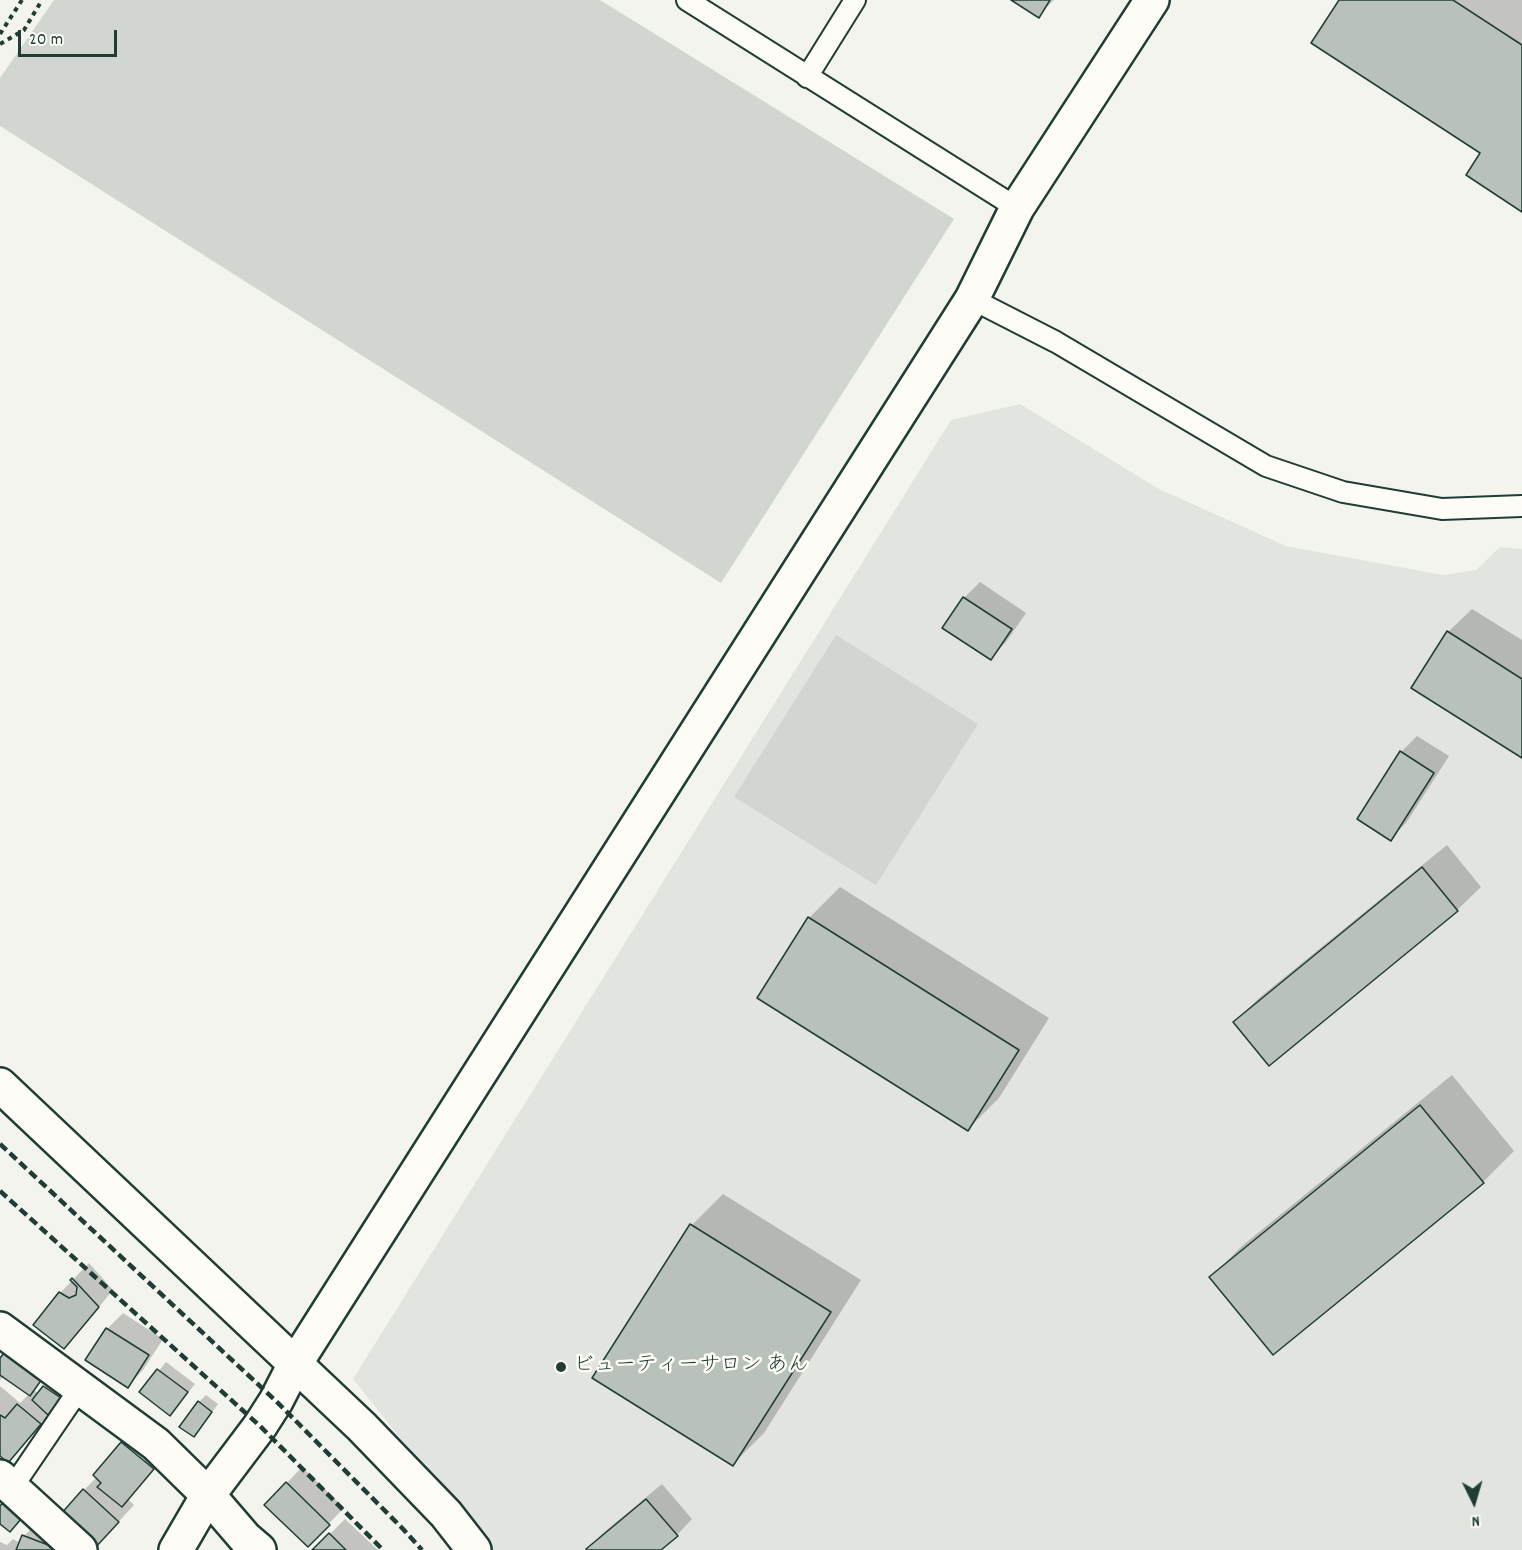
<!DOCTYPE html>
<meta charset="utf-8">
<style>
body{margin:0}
#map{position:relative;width:1522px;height:1550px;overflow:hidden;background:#f4f4ef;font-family:Dekko,sans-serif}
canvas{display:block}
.north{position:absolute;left:1444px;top:1472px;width:60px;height:60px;-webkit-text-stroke:4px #fdfcf7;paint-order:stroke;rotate:175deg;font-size:16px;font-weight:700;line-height:24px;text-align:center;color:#1f3d34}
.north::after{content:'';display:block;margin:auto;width:21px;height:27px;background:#1f3d34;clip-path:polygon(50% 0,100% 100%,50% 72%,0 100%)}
.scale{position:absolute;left:18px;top:30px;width:99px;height:27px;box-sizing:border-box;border:3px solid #1f3d34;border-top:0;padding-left:8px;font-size:18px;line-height:21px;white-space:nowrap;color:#1f3d34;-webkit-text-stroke:4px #fdfcf7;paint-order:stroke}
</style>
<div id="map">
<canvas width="1522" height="1550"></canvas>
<div class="north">N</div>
<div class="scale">20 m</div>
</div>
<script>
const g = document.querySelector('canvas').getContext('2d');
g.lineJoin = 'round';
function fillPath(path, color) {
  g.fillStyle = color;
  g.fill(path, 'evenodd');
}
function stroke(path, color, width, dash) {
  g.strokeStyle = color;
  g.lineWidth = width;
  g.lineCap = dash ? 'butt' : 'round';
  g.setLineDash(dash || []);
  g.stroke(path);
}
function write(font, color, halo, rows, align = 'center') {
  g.font = font + ' Dekko,"Klee One",sans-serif';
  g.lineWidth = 5;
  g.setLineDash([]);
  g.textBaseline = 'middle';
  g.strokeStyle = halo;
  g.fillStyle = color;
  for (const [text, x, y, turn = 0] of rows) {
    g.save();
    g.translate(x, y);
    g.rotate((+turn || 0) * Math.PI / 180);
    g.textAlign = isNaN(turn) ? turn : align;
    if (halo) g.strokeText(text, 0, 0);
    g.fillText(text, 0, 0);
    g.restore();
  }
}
const built = new Path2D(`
 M1020 404 1159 489 1286 546 1443 575 1476 570 1500 547 1522 549V1550H490L353 1379 951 420Z`);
const green = new Path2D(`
 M54 0H600L954 219 721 583 0 126V78Z
 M836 635 978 724 876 885 734 797Z`);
const shadow = new Path2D(`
 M1014 0H1054L1038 16Z
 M1341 0H1522V210L1482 152Z
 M980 582 1026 613 1006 642 991 658 964 598Z
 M1472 609 1522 640V756L1448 632Z
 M1417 736 1449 756 1406 823 1390 839 1401 752Z
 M1447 845 1481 887 1457 910 1235 1022 1259 998Z
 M840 887 1049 1018 999 1098 968 1129 809 918Z
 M1452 1075 1514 1151 1483 1182 1274 1353 1211 1277 1242 1246Z
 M723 1194 861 1280 764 1433 733 1464 594 1378 692 1225Z
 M89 1263 113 1290 79 1331 63 1347 60 1293Z
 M123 1313 163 1339 143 1370 128 1386 107 1329Z
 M12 1346 48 1371 34 1390 39 1394 52 1379 67 1390 54 1406 56 1408 24 1445 8 1461 0 1454V1386L20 1403 29 1394 4 1375 0 1380V1361Z
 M166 1362 195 1384 177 1407 141 1392Z
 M206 1395 218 1404 201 1427 194 1435 199 1402Z
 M138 1427 169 1452 128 1499 134 1505 110 1531 84 1490 97 1477 95 1475 122 1443Z
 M302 1467 344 1508 308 1545 266 1505Z
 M662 1484 692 1519 677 1535 659 1550H589L588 1549 603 1533Z
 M345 1519 378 1550H314Z
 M39 1520 81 1550H0V1542L7 1545 13 1539 20 1543 24 1536Z`);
const building = new Path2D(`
 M1011 0H1050L1039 18Z
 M1339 0H1453L1522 45V212L1466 175 1480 153 1311 43Z
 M963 597 1012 629 991 660 942 628Z
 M1447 631 1522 679V758L1411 688Z
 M1400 751 1434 773 1391 841 1357 819Z
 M1422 867 1458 911 1269 1066 1233 1022Z
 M808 917 1019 1050 968 1131 757 998Z
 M1420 1105 1484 1183 1273 1355 1209 1277Z
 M690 1224 831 1312 733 1466 592 1378Z
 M72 1278 99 1307 64 1349 33 1325 59 1292 69 1298 76 1295 77 1287 70 1280Z
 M106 1328 149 1355 128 1388 85 1360Z
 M4 1353 42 1379 30 1396 0 1375V1358Z
 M157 1369 188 1392 170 1416 139 1392Z
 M43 1386 61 1398 48 1415 32 1400Z
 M198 1401 212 1412 194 1437 179 1427Z
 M17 1404 41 1424 8 1463 0 1456V1415L5 1418Z
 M121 1442 154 1469 122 1507 97 1487 101 1483 93 1475Z
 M286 1482 330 1525 308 1547 264 1505Z
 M83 1489 119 1522 94 1549 60 1515Z
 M8 1496 27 1512 10 1532 0 1524V1506Z
 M646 1499 678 1536 661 1550H587L586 1549Z
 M329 1533 346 1550H312Z
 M22 1535 56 1548 55 1550H16Z`);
const path = new Path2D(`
 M0 34 22 0
 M0 44 24 30 42 0`);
const service = new Path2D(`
 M687 0 1017 208
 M807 77 855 0
 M972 299 1056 342 1266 466 1343 492 1442 509 1522 506
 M12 1488 80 1388`);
const minor = new Path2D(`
 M0 1085 362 1427 446 1514 474 1550
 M0 1329 156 1444 208 1495 245 1538 259 1550
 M0 1477 80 1550`);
const tertiary = new Path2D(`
 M176 1550 208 1495 260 1426 276 1401 295 1364 972 299 1017 208 1152 0`);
const rail = new Path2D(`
 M0 1144 276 1401 403 1529 422 1550
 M0 1191 260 1426 383 1550`);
const markers = [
 [561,1367,6,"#1f3d34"]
];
const poiNames = [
 ["ビューティーサロン あん",573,1367]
];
fillPath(built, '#e2e5df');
fillPath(green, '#d1d6d1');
fillPath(shadow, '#0003');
fillPath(building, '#b9c1bb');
stroke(building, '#1f3d34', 1.5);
stroke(service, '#1f3d34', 24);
stroke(minor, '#1f3d34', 38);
stroke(tertiary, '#1f3d34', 38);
stroke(path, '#1f3d34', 4, [4.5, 4.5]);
stroke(service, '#fdfcf7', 20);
stroke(minor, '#fdfcf7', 33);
stroke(tertiary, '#fdfcf7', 33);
stroke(rail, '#1f3d34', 4.5, [9, 4.5]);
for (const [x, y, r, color] of markers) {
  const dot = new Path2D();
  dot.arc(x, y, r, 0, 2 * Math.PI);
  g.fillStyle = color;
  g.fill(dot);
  stroke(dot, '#fdfcf7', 2);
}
write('21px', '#1f3d34', '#fdfcf7', poiNames, 'left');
</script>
